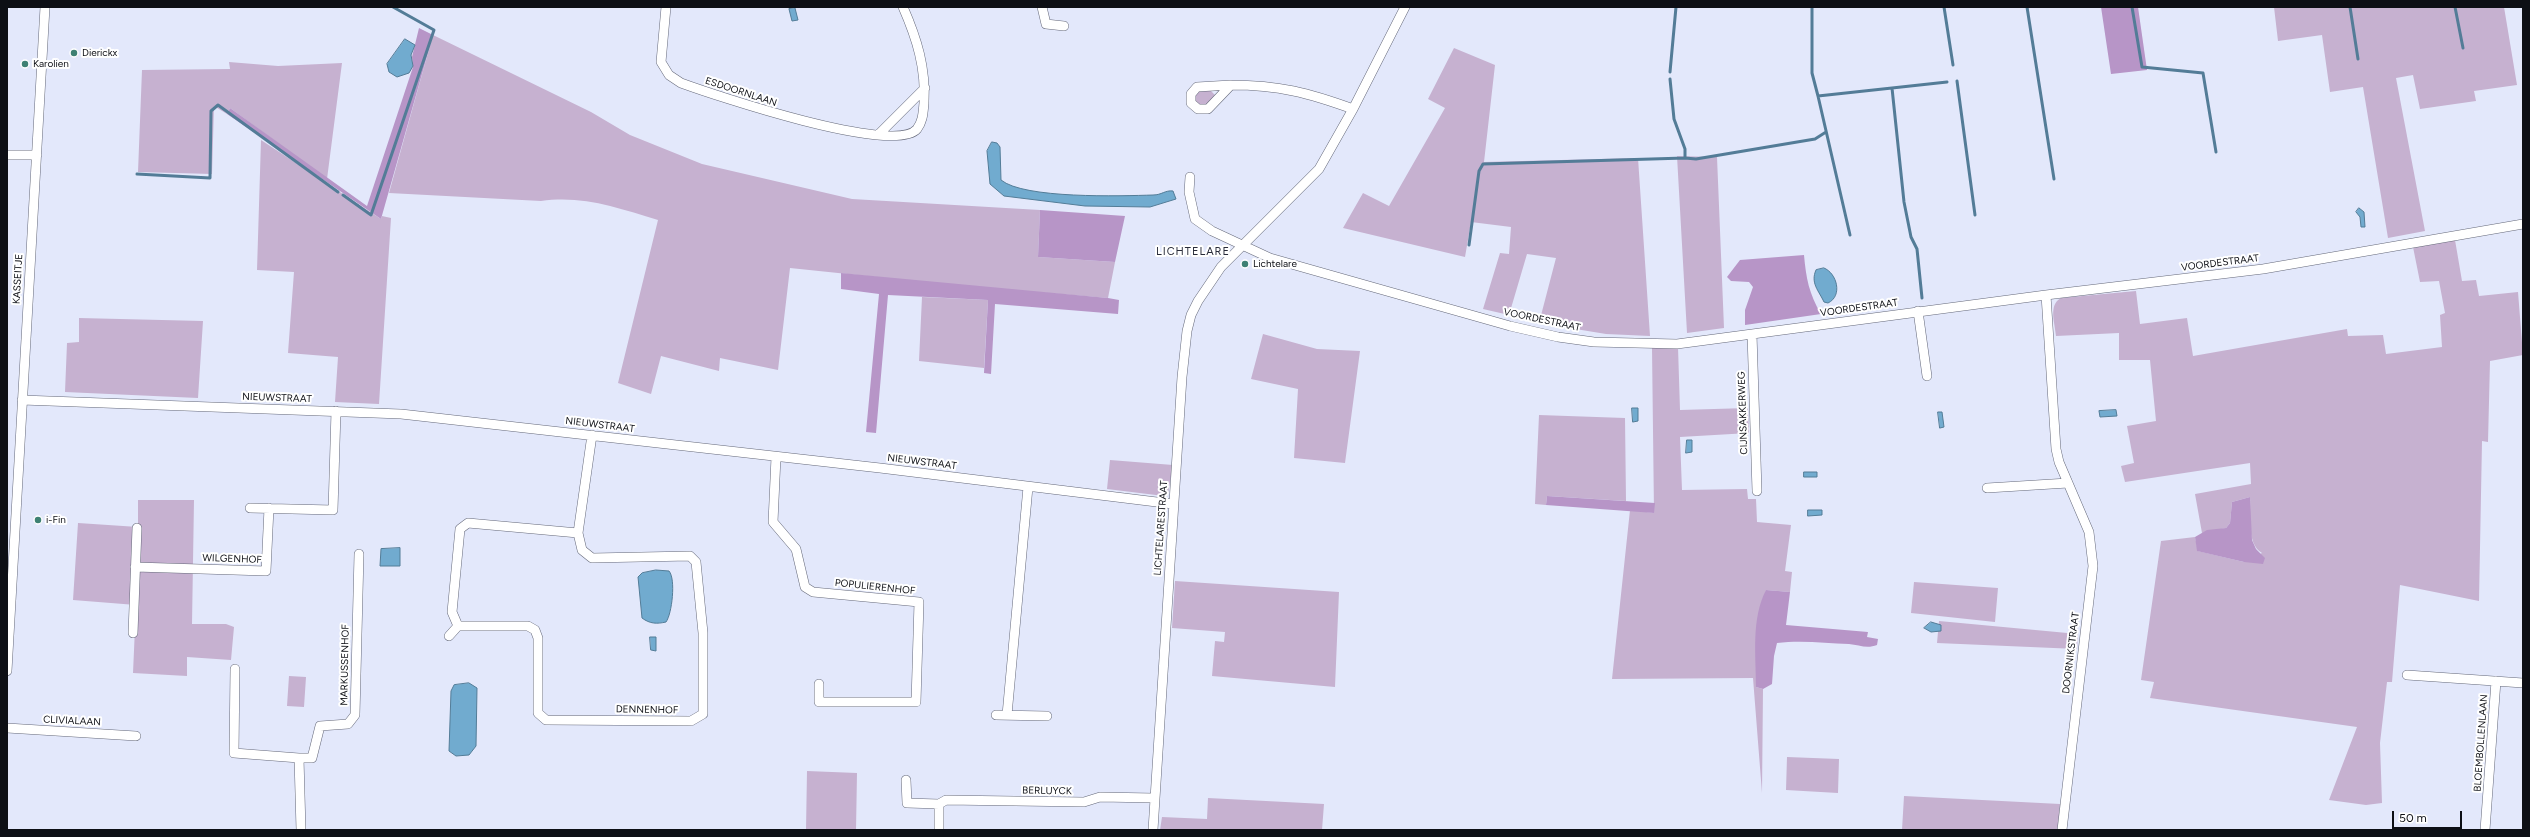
<!DOCTYPE html>
<style>
body{margin:0}
#map{position:relative;width:2530px;height:837px;overflow:hidden;background:#e3e8fb;font-family:Figtree,sans-serif}
canvas{display:block}
.frame{position:absolute;inset:0;border:8px solid #0d0f15;pointer-events:none}
.scale{position:absolute;left:2392px;top:811px;width:70px;height:18px;box-sizing:border-box;border:2px solid #0d0f15;border-top:0;padding-left:5px;font-size:12px;line-height:14px;white-space:nowrap;color:#0d0f15;-webkit-text-stroke:3px #fff;paint-order:stroke}
</style>
<div id="map">
<canvas width="2530" height="837"></canvas>
<div class="frame"></div>
<div class="scale">50 m</div>
</div>
<script>
const g = document.querySelector('canvas').getContext('2d');
g.lineJoin = 'round';
function fillPath(path, color) {
  g.fillStyle = color;
  g.fill(path, 'evenodd');
}
function stroke(path, color, width, dash) {
  g.strokeStyle = color;
  g.lineWidth = width;
  g.lineCap = dash ? 'butt' : 'round';
  g.setLineDash(dash || []);
  g.stroke(path);
}
function write(font, color, halo, rows, align = 'center') {
  g.font = font + ' Figtree,sans-serif';
  g.lineWidth = 4;
  g.setLineDash([]);
  g.textBaseline = 'middle';
  g.strokeStyle = halo;
  g.fillStyle = color;
  for (const [text, x, y, turn = 0] of rows) {
    g.save();
    g.translate(x, y);
    g.rotate((+turn || 0) * Math.PI / 180);
    g.textAlign = isNaN(turn) ? turn : align;
    if (halo) g.strokeText(text, 0, 0);
    g.fillText(text, 0, 0);
    g.restore();
  }
}
const green = new Path2D(`
 M2274 7H2504L2517 85 2474 91 2476 101 2420 109 2413 75 2396 78 2425 231 2388 238 2363 87 2330 92 2322 35 2278 41Z
 M433 35 591 112 630 135 702 164 852 199 1040 210 1038 257 1115 262 1108 298 963 286 790 268 778 370 720 358 719 371 661 356 651 394 618 383 658 220C618 208 583 195 541 201L389 193Z
 M1454 48 1495 65 1484 162 1638 158 1650 336 1606 334 1539 323 1556 258 1527 254 1509 315 1483 309 1500 253 1509 254 1511 227 1471 222 1465 257 1343 228 1363 193 1389 206 1445 108 1428 99Z
 M229 62 278 66 342 63 327 179 230 108 227 114 214 106 212 174 138 172 142 70 230 69Z
 M1210 90 1215 95 1206 106 1196 104 1194 97 1199 91Z
 M261 140 381 219 382 216 391 218 379 404 335 402 338 357 288 353 294 272 257 270Z
 M1677 156 1717 157 1724 328 1687 333Z
 M2455 240 2462 281 2476 280 2479 296 2518 292 2523 355 2490 361 2488 442 2482 441 2479 601 2400 585 2392 682H2387L2380 743 2382 803 2366 805 2329 800 2357 727 2150 698 2154 682 2141 680 2161 541 2195 537 2198 551 2244 562 2262 553C2246 544 2251 513 2250 497L2232 502 2230 523 2226 528 2202 533 2195 494 2251 484 2250 463 2125 482 2121 466 2134 463 2127 426 2156 421 2150 360H2119V333L2056 336C2055 323 2048 305 2061 298L2136 291 2140 324 2187 318 2193 356 2347 329 2348 336 2383 335 2386 354 2442 347 2440 315 2445 313 2439 281 2420 282 2413 247Z
 M922 297 988 300 984 368 919 361Z
 M79 318 203 321 198 398 65 392 67 343 79 342Z
 M1263 334 1317 349 1360 351 1345 463 1294 458 1298 389 1251 379Z
 M1678 347 1680 410 1748 408 1749 433 1680 437 1682 490 1747 489 1748 499H1756L1757 522 1791 525 1785 571 1792 572 1790 592 1766 590 1756 687 1763 689 1762 793 1753 678 1612 679 1630 510 1654 513 1652 348Z
 M1539 415 1625 418 1626 501 1547 496 1546 505 1535 504Z
 M1110 460 1173 465 1168 494 1164 496 1107 489Z
 M138 500H194L192 624H226L234 627 231 660 187 657V676L133 673 136 605 73 600 78 523 138 527Z
 M1175 581 1339 592 1335 687 1212 676 1215 641 1224 642 1225 632 1172 628Z
 M1914 582 1998 588 1995 622 1911 613Z
 M1939 621 2078 634 2077 649 1937 643Z
 M289 676 306 677 304 707 287 706Z
 M1787 757 1839 759 1838 793 1786 790Z
 M807 771 857 773 856 830H806Z
 M1904 796 2060 804 2058 830H1902Z
 M1208 798 1324 804 1322 830H1160L1162 817 1207 819Z`);
const forest = new Path2D(`
 M2101 7H2138L2147 70 2111 74Z
 M419 28 433 35 381 219 227 114 230 108 367 206 413 67 412 57Z
 M1040 210 1125 216 1115 262 1038 257Z
 M1804 255C1806 278 1809 294 1821 314L1745 325V310L1753 287 1749 282 1731 281 1727 277 1740 260Z
 M841 273 1108 298 1119 300 1118 314 995 304 991 374 984 373 988 300 888 295 876 433 866 432 879 294 841 289Z
 M1547 496 1655 503 1654 513 1546 505Z
 M2250 497 2252 540 2256 549 2265 558 2263 564 2244 562 2197 551 2195 537 2207 530 2226 528 2230 523 2232 502Z
 M1766 590 1790 592 1786 625 1868 632 1867 637 1878 639 1877 645C1867 649 1859 645 1849 644 1826 643 1800 640 1777 643L1774 656 1772 684 1763 689 1756 687C1756 655 1751 619 1766 590Z`);
const water = new Path2D(`
 M795 8 798 20 792 21 789 9Z
 M405 39 415 45 411 55 413 66 409 73 397 77 389 72 387 64Z
 M992 142 997 143 1000 147 1001 180C1024 199 1121 196 1153 195 1162 195 1165 190 1173 191L1176 199 1150 207 1085 206 1004 196 990 184 987 151Z
 M2359 208 2364 212 2365 227H2361L2360 217 2356 212Z
 M1824 268C1837 273 1843 296 1828 303L1824 302C1819 291 1810 283 1816 270Z
 M1632 408H1638V421L1633 422Z
 M2116 410 2117 416 2100 417 2099 411Z
 M1938 412H1942L1944 427 1940 428Z
 M1687 440H1692V452L1686 453Z
 M1804 472H1817V477H1804Z
 M1808 510H1822V515L1808 516Z
 M400 548V566H380L381 549Z
 M656 570 669 571C676 579 672 614 666 622 657 624 650 624 642 618L638 577 642 573Z
 M1931 622 1941 625V631L1931 632 1924 628Z
 M650 637H656V651L651 650Z
 M469 683 477 688 476 746 469 755 456 756 449 751 451 691 454 685Z`);
const stream = new Path2D(`
 M1812 7V73L1818 96 1892 88 1904 202 1911 237 1917 249 1922 298
 M1944 7 1953 65
 M2027 7 2054 179
 M2132 7 2142 67 2203 73 2216 152
 M2350 7 2358 59
 M2455 7 2463 48
 M1670 72 1676 7
 M1670 79 1674 119 1685 149V158
 M1957 81 1975 215
 M1892 88 1947 82
 M1818 96 1850 235
 M137 174 210 178 211 111 218 105 338 192
 M343 195 371 215 434 30 393 7
 M1469 245 1479 171 1483 164 1685 158 1696 159 1815 139 1826 132`);
const minor = new Path2D(`
 M666 7 661 62 669 75 681 83C714 95 895 156 917 129 923 121 923 113 924 103 926 68 917 39 903 7
 M1042 7 1046 24 1064 26
 M1231 85 1197 87 1191 94V103L1198 109H1208L1231 85C1279 85 1309 93 1353 109
 M879 134 925 88
 M7 155H37
 M1190 177 1189 192 1195 219 1212 231 1270 258 1510 326 1558 337 1594 342 1677 344 2046 295 2263 269 2523 224
 M2046 295 2056 449 2059 462 2089 532 2093 566 2062 830
 M1918 311 1927 376
 M1752 334 1757 491
 M22 400 401 414 880 468 1173 504
 M776 457 773 522 796 549 805 587 813 592 919 602 916 702H819V684
 M1987 488 2068 483
 M250 508 333 510 336 411
 M578 533 468 523 460 529 452 612 458 626H528L535 630 538 638V713L546 720 691 721 703 714V633L696 562 690 556 592 558 582 550 578 533 592 435
 M135 567 266 571 269 508
 M133 633 137 528
 M449 636 458 626
 M235 669 234 753 299 758 301 830
 M7 671 45 7
 M2407 675 2523 683
 M996 715 1047 716
 M1007 715 1028 487
 M7 728 136 736
 M299 758H312L320 726 348 724 355 715 359 554
 M906 780 907 803 939 804 946 800 1084 802 1100 797 1154 798
 M939 830V804
 M1153 830 1182 377 1187 331 1191 315 1198 301 1221 267 1319 169 1353 109 1405 7
 M2485 830 2496 681`);
const markers = [
 [74,53,4,"#3e8173"],
 [25,64,4,"#3e8173"],
 [1245,264,4,"#3e8173"],
 [38,520,4,"#3e8173"]
];
const poiNames = [
 ["Dierickx",82,53],
 ["Karolien",33,64],
 ["Lichtelare",1253,264],
 ["i-Fin",46,520]
];
const streetNames = [
 ["ESDOORNLAAN",741,92,18],
 ["VOORDESTRAAT",2220,263,-7],
 ["KASSEITJE",18,279,-87],
 ["VOORDESTRAAT",1859,308,-8],
 ["VOORDESTRAAT",1542,320,12],
 ["NIEUWSTRAAT",277,398,2],
 ["CIJNSAKKERWEG",1743,413,-92],
 ["NIEUWSTRAAT",600,425,7],
 ["NIEUWSTRAAT",922,462,7],
 ["LICHTELARESTRAAT",1161,528,-86],
 ["WILGENHOF",232,559,2],
 ["POPULIERENHOF",875,587,6],
 ["DOORNIKSTRAAT",2071,653,-83],
 ["MARKUSSENHOF",345,665,-89],
 ["DENNENHOF",647,710,1],
 ["CLIVIALAAN",72,721,3],
 ["BLOEMBOLLENLAAN",2481,743,-86],
 ["BERLUYCK",1047,791,1]
];
const neighbourhoodNames = [
 ["LICHTELARE",1193,252]
];
fillPath(green, '#c6b1d0');
fillPath(forest, '#b795c7');
fillPath(water, '#71abcf');
stroke(water, '#537c97', 1);
stroke(stream, '#537c97', 3);
stroke(minor, '#65697a', 10);
stroke(minor, '#fff', 9);
for (const [x, y, r, color] of markers) {
  const dot = new Path2D();
  dot.arc(x, y, r, 0, 2 * Math.PI);
  g.fillStyle = color;
  g.fill(dot);
  stroke(dot, '#fff', 1.5);
}
write('10px', '#0d0f15', '#fff', poiNames, 'left');
write('10px', '#0d0f15', '#fff', streetNames);
g.letterSpacing = '1px';
write('11px', '#282b39', '#fff', neighbourhoodNames);
g.letterSpacing = '0px';
</script>
